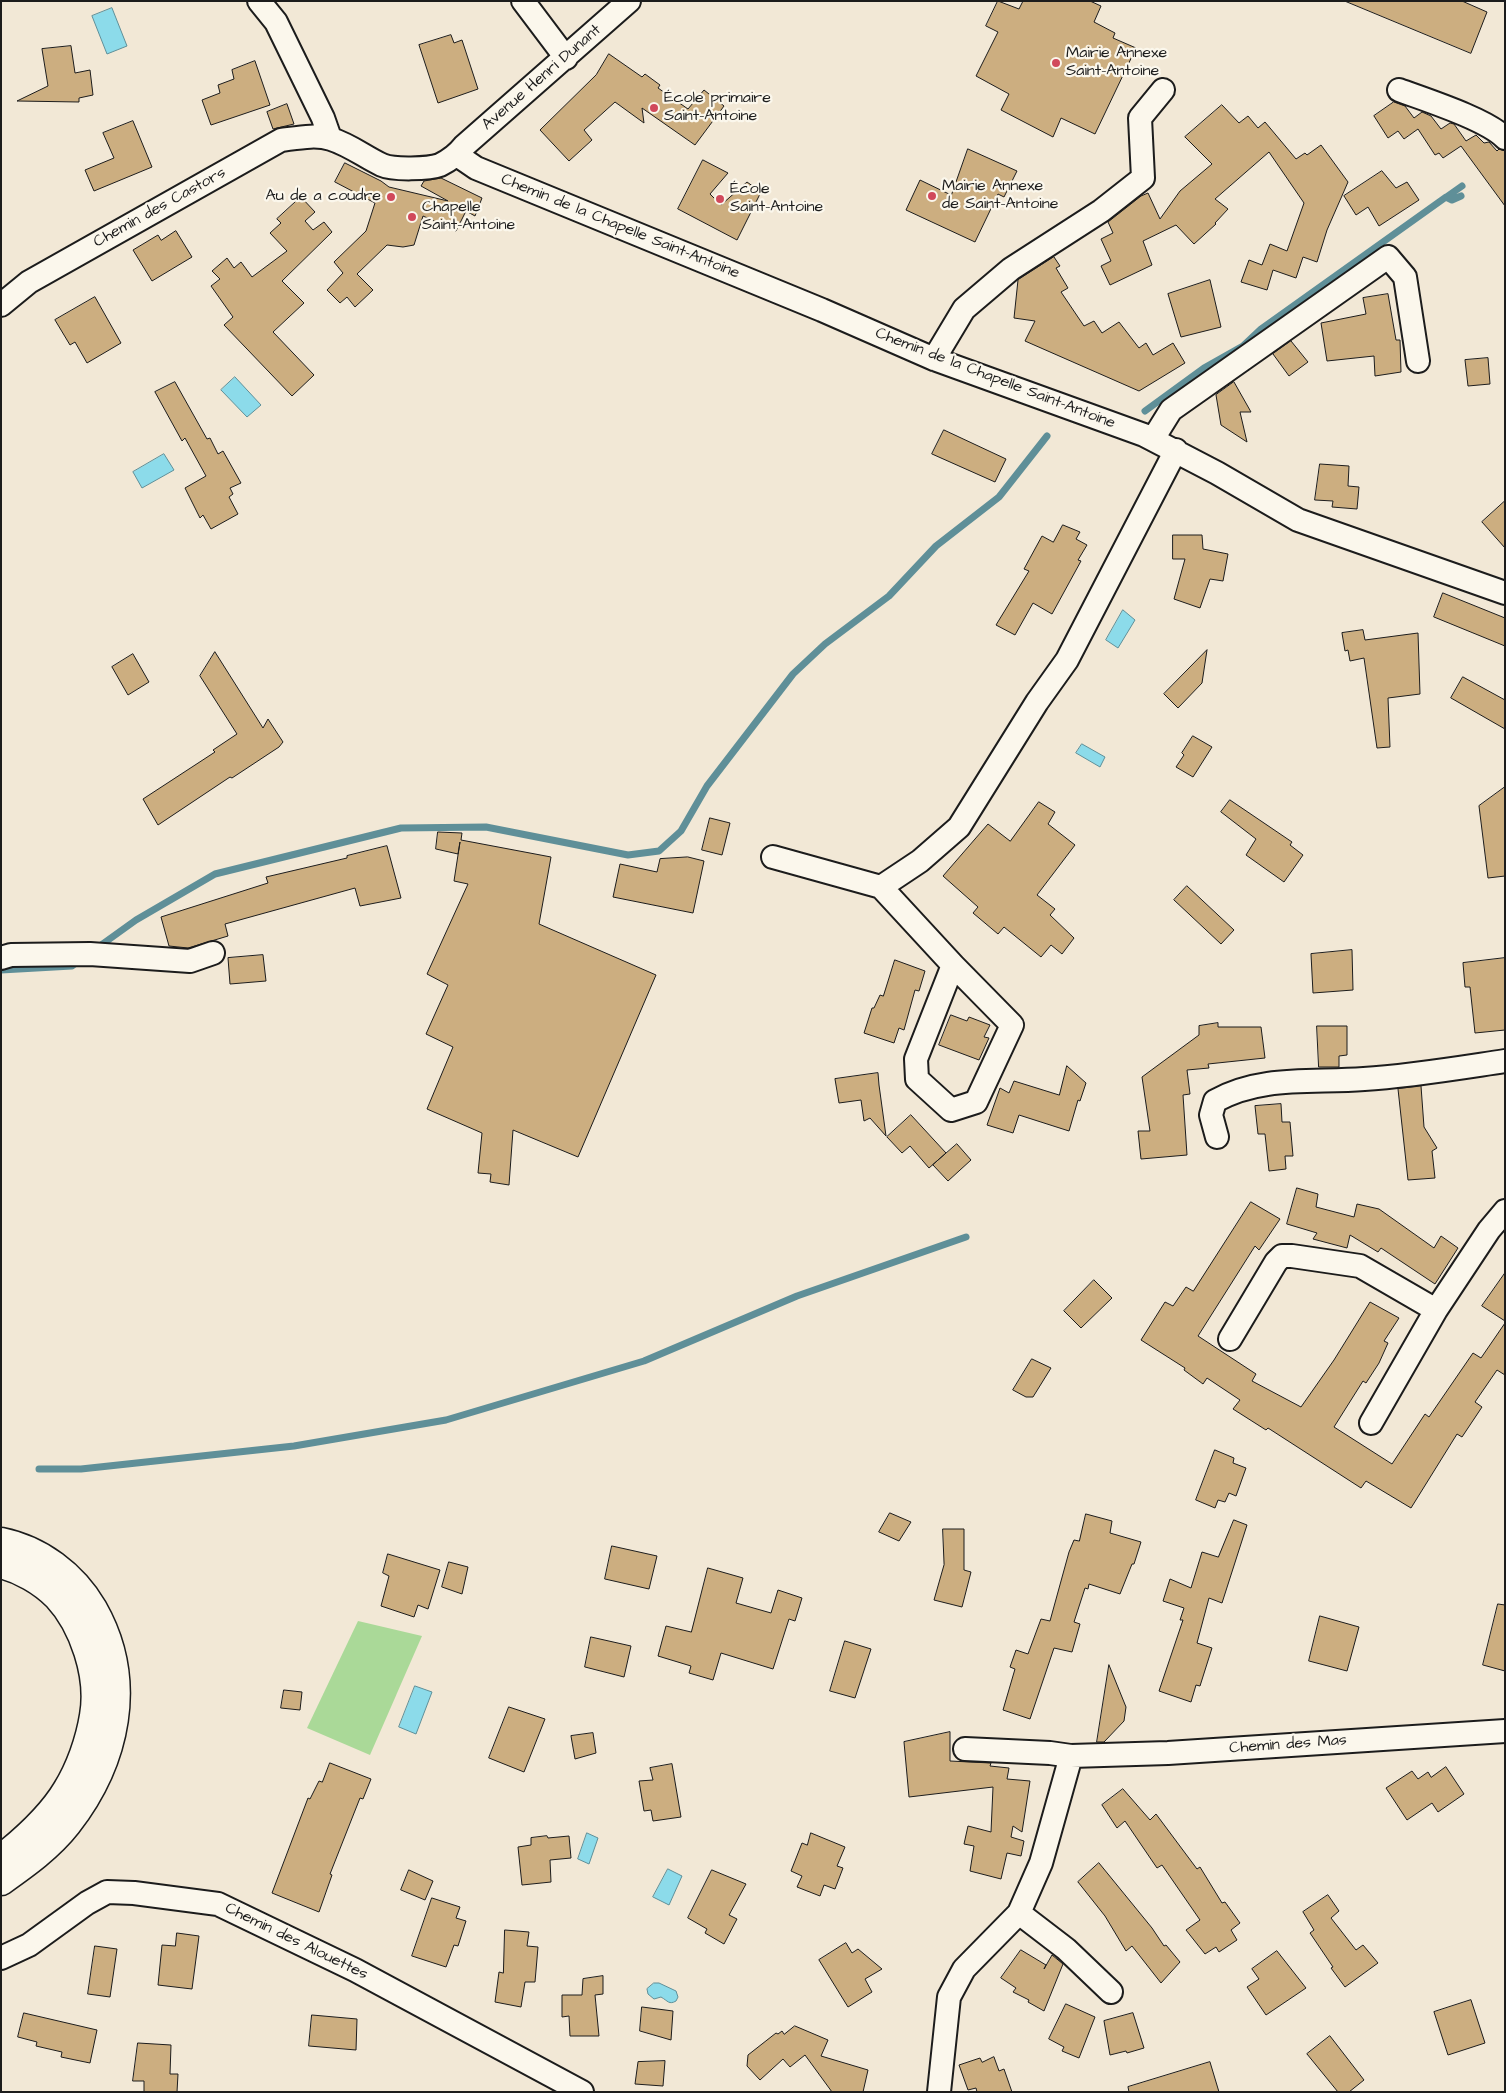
<!DOCTYPE html>
<meta charset="utf-8">
<style>
body{margin:0}
#map{position:relative;width:1506px;height:2093px;overflow:hidden;background:#f2e8d6;font-family:"Architects Daughter",sans-serif}
canvas{display:block}
.frame{position:absolute;inset:0;border:2px solid #1c1c1c;pointer-events:none}
</style>
<div id="map">
<canvas width="1506" height="2093"></canvas>
<div class="frame"></div>
</div>
<script>
const g = document.querySelector('canvas').getContext('2d');
g.lineJoin = 'round';
function fillPath(path, color) {
  g.fillStyle = color;
  g.fill(path, 'evenodd');
}
function stroke(path, color, width, dash) {
  g.strokeStyle = color;
  g.lineWidth = width;
  g.lineCap = dash ? 'butt' : 'round';
  g.setLineDash(dash || []);
  g.stroke(path);
}
function write(font, color, halo, rows, align = 'center') {
  g.font = font + ' "Architects Daughter",sans-serif';
  g.lineWidth = 4.5;
  g.setLineDash([]);
  g.textBaseline = 'middle';
  g.strokeStyle = halo;
  g.fillStyle = color;
  for (const [text, x, y, turn = 0] of rows) {
    g.save();
    g.translate(x, y);
    g.rotate((+turn || 0) * Math.PI / 180);
    g.textAlign = isNaN(turn) ? turn : align;
    if (halo) g.strokeText(text, 0, 0);
    g.fillText(text, 0, 0);
    g.restore();
  }
}
const green = new Path2D(`
 M358 1621 422 1636 370 1755 307 1728Z`);
const water = new Path2D(`
 M112 8 127 46 107 54 92 16Z
 M235 377 261 405 247 417 221 390Z
 M164 454 174 470 142 488 133 472Z
 M1123 610 1135 620 1118 648 1106 640Z
 M1082 744 1105 757 1100 767 1076 753Z
 M415 1686 432 1692 416 1734 399 1727Z
 M587 1833 598 1838 589 1864 578 1859Z
 M668 1869 682 1876 669 1905 653 1897Z
 M654 1983H659L676 1991 678 1997 676 2001C669 2005 668 2001 661 1997L654 1999 648 1994 647 1989Z`);
const stream = new Path2D(`
 M1445 198 1462 186
 M1145 411 1204 368 1243 346 1261 329 1446 197 1452 200 1461 196
 M97 948 136 920 215 874 401 828 486 827 628 855 659 851 681 831 707 786 793 674 825 644 889 596 936 546 999 497 1047 436
 M1 970 72 966 80 960
 M39 1469H81L294 1446 446 1420 644 1361 797 1296 966 1237`);
const building = new Path2D(`
 M998 1 1019 9 1023 1H1090L1101 6 1094 22 1115 33 1113 38 1136 48 1095 134 1061 118 1053 137 1001 110 1009 94 976 76 998 32 986 26Z
 M1345 1H1462L1487 12 1471 53Z
 M451 35 454 43 462 40 478 89 438 103 419 45Z
 M71 46 75 73 90 70 93 95 79 98V102L17 101 48 86 42 49Z
 M609 54 642 77 645 74 660 85 658 88 688 109 704 90 724 106 695 145 642 108 644 123 615 102 584 130 592 140 569 161 540 130 596 75Z
 M255 61 270 105 211 125 202 100 220 93 218 85 234 79 232 70Z
 M1394 102 1405 106 1414 118 1422 112 1431 116 1441 129 1450 123 1454 124 1466 141 1476 135 1484 143 1489 142 1497 151 1499 149 1505 151V206L1461 146 1443 158 1439 153 1435 155 1418 129 1404 139 1398 131 1388 138 1374 116Z
 M287 104 294 124 273 129 267 112Z
 M1222 105 1239 123 1248 116 1258 128 1265 122 1296 159 1305 153 1307 155 1321 145 1348 182 1327 230 1317 262 1303 257 1296 278 1273 270 1267 290 1241 282 1249 260 1262 265 1270 244 1287 251 1304 203 1269 152 1215 199 1228 209 1215 223 1216 224 1194 244 1176 225 1143 241 1152 265 1110 285 1101 266 1111 261 1101 239 1113 233 1108 222 1141 196 1148 193 1160 219 1180 191 1212 164 1185 137Z
 M133 121 152 167 94 191 85 170 114 158 103 133Z
 M968 149 1017 171 1004 197 998 194 975 242 906 210 920 180 951 195Z
 M703 160 728 173 710 194 721 205 747 182 761 192 737 240 678 209Z
 M345 163 381 181 389 187 448 201 421 186 424 181 441 178 482 198 475 216 466 211 456 231 423 216 414 245 403 247 387 245 357 274 373 290 355 307 347 297 340 303 327 290 343 273 334 262 366 231 375 203 335 182Z
 M1382 171 1396 188 1407 182 1419 200 1379 226 1368 207 1356 215 1344 196Z
 M301 197 315 212 305 221 313 230 324 222 332 232 282 281 304 303 273 332 314 375 292 396 224 325 233 317 211 286 220 279 212 271 227 258 234 268 241 262 252 277 287 251 270 233 281 223 277 219Z
 M176 231 192 257 152 281 133 250 158 235 161 240Z
 M1054 257 1060 266 1056 268 1068 288 1061 292 1084 326 1094 321 1102 333 1119 322 1139 348 1146 343 1153 355 1173 343 1185 363 1139 391 1025 341 1035 321 1014 318 1018 280Z
 M1210 280 1221 327 1181 337 1168 294Z
 M1388 294 1396 340H1400L1401 372 1375 376 1374 356 1327 361 1321 323 1366 314 1363 298Z
 M95 297 121 343 87 363 75 342 70 345 55 320Z
 M1291 341 1308 362 1289 376 1273 354Z
 M1488 358 1490 384 1468 386 1465 360Z
 M175 382 207 439 210 438 218 454 223 451 241 483 230 488 233 494 229 497 238 514 211 529 203 515 200 518 185 488 206 476 185 438 182 441 155 392Z
 M1234 382 1251 412H1240L1247 442 1221 425 1216 395Z
 M944 430 1006 459 995 482 932 454Z
 M1320 464 1349 466 1348 486 1359 487 1357 509 1332 507 1333 501 1315 500Z
 M1505 501V548L1482 522Z
 M1063 525 1080 532 1076 539 1087 545 1078 560 1081 561 1052 614 1033 603 1015 635 996 625 1029 571 1024 569 1042 536 1053 542Z
 M1173 535H1202L1203 549 1228 554 1223 581 1210 579 1200 608 1174 599 1185 559H1173Z
 M1443 593 1505 618V646L1434 617Z
 M1363 630 1365 640 1418 633 1420 694 1388 698 1390 747 1377 748 1364 658 1350 661 1348 650 1345 651 1342 633Z
 M1207 650 1202 683 1178 708 1164 694Z
 M215 652 263 728 268 719 283 742 279 747 232 778 230 777 158 825 143 799 215 752 213 750 237 734 200 676Z
 M133 654 149 682 128 695 112 667Z
 M1463 677 1505 700V729L1451 698Z
 M1193 736 1212 747 1193 777 1176 767 1184 755 1182 753Z
 M1505 787V876L1488 878 1479 806Z
 M1230 800 1292 842 1290 845 1303 855 1284 882 1246 855 1256 839 1221 812Z
 M1039 802 1055 812 1048 824 1075 845 1037 895 1055 909 1050 915 1074 938 1062 954 1051 945 1041 957 1004 927 998 934 973 913 978 907 943 876 988 824 1010 841Z
 M710 818 730 823 722 855 702 850Z
 M438 832 462 833 461 840 551 857 539 924 656 975 578 1157 513 1130 509 1185 490 1182 491 1174 478 1173 482 1133 427 1109 453 1047 426 1034 448 985 427 974 468 884 454 881 460 842 458 854 436 849Z
 M387 846 401 898 360 906 355 888 225 924 228 936 188 948 169 946 161 917 268 883 266 877 347 858V856Z
 M688 857 704 861 693 913 613 897 620 864 657 872 660 859Z
 M1187 886 1234 930 1221 944 1174 900Z
 M1352 950 1353 990 1313 993 1311 954Z
 M263 955 266 981 230 984 228 958Z
 M1505 958V1030L1475 1033 1470 987H1465L1463 963Z
 M895 960 925 971 919 991 915 990 904 1030 899 1028 894 1043 864 1033 872 1008H874L880 995 883 996Z
 M951 1015 967 1021 969 1017 990 1025 984 1037 989 1038 979 1060 939 1045Z
 M1218 1023V1027H1261L1265 1058 1208 1064 1209 1068 1187 1070 1190 1094 1183 1095 1187 1155 1141 1159 1138 1131H1150L1142 1077 1199 1035V1026Z
 M1317 1026H1347V1055L1339 1056V1067H1319Z
 M1067 1066 1086 1083 1080 1101 1078 1100 1069 1131 1019 1115 1013 1133 987 1125 1000 1088 1009 1093 1014 1081 1059 1095Z
 M878 1073 879 1085 886 1136 870 1118 864 1121 861 1100 839 1103 835 1079Z
 M1421 1086 1424 1127 1437 1148 1432 1151 1435 1178 1408 1180 1398 1089Z
 M1281 1104 1282 1122H1290L1293 1156H1285L1286 1169 1269 1171 1265 1134H1258L1255 1106Z
 M911 1115 946 1153 929 1168 910 1146 902 1153 887 1137Z
 M957 1144 971 1160 948 1181 933 1165Z
 M1297 1188 1318 1194 1316 1207 1354 1217 1357 1204 1379 1209 1434 1248 1441 1236 1458 1248 1435 1284 1381 1248 1378 1252 1350 1235 1347 1248 1313 1239 1317 1233 1287 1224Z
 M1251 1202 1280 1219 1259 1250 1255 1246 1198 1336 1256 1374 1252 1381 1301 1407 1334 1360 1370 1302 1399 1318 1384 1341 1388 1343 1379 1363 1366 1383 1363 1381 1334 1427 1392 1464 1425 1414 1429 1417 1473 1353 1481 1358 1505 1323V1375L1497 1370 1475 1402 1482 1407 1462 1437 1457 1434 1411 1508 1366 1481 1361 1488 1268 1428 1266 1430 1233 1409 1240 1400 1207 1378 1203 1384 1184 1370 1185 1368 1141 1340 1165 1302 1173 1306 1186 1287 1193 1291Z
 M1505 1273V1321L1482 1306Z
 M1094 1280 1112 1298 1081 1328 1064 1311Z
 M1032 1359 1051 1368 1033 1397H1026L1013 1390Z
 M1215 1450 1234 1458 1233 1463 1246 1468 1236 1496 1229 1493 1225 1502 1218 1500 1215 1508 1196 1500Z
 M890 1513 911 1522 899 1541 879 1532Z
 M1086 1514 1112 1521 1110 1533 1141 1542 1134 1564H1132L1120 1594 1089 1584 1088 1589 1085 1588 1074 1622 1080 1624 1072 1652 1054 1648 1030 1719 1003 1710 1015 1669 1010 1667 1016 1650 1028 1654 1041 1619 1050 1621 1069 1552 1074 1540 1079 1541Z
 M1234 1520 1247 1525 1222 1603 1209 1598 1197 1643 1212 1648 1200 1686 1196 1685 1191 1702 1159 1691 1183 1620H1180L1184 1608 1163 1601 1170 1579 1191 1588 1202 1552 1218 1557Z
 M943 1529H964V1570L971 1572 962 1607 934 1600 944 1565Z
 M612 1546 657 1556 649 1589 605 1579Z
 M388 1554 440 1570 428 1609 418 1605 414 1617 381 1606 389 1576 383 1573Z
 M449 1562 468 1567 462 1594 442 1587Z
 M708 1568 743 1578 736 1603 771 1613 778 1590 802 1598 795 1621 789 1619 773 1669 721 1653 713 1680 689 1673 691 1666 658 1656 666 1626 691 1632Z
 M1498 1604 1505 1605V1671L1483 1665Z
 M1320 1616 1359 1627 1347 1671 1309 1661Z
 M591 1637 631 1646 624 1677 585 1667Z
 M845 1641 871 1649 855 1698 830 1691Z
 M1109 1665 1126 1707 1124 1721 1104 1742H1097Z
 M284 1690 302 1692 300 1710 281 1708Z
 M509 1707 545 1719 524 1772 489 1758Z
 M950 1732V1761L991 1763 990 1766 1009 1768 1007 1779 1030 1781 1022 1832 1013 1826 1011 1837 1024 1841 1021 1856 1007 1853 1001 1879 970 1871 974 1846 964 1844 968 1826 991 1832 993 1787 909 1797 904 1742Z
 M593 1733 596 1753 575 1759 571 1736Z
 M330 1763 371 1779 363 1799 360 1798 330 1874 332 1875 319 1912 272 1893 308 1798 310 1799 319 1781 322 1782Z
 M672 1764 681 1817 653 1821 651 1810 644 1811 639 1781 653 1780 650 1768Z
 M1446 1767 1464 1794 1438 1812 1432 1803 1407 1820 1386 1788 1412 1771 1418 1779 1428 1772 1431 1777Z
 M1123 1789 1150 1820 1156 1814 1197 1869 1200 1867 1222 1903 1225 1902 1240 1923 1231 1930 1237 1940 1219 1952 1216 1947 1205 1954 1186 1930 1200 1920 1162 1865 1157 1868 1125 1821 1117 1828 1102 1805Z
 M811 1833 845 1847 837 1866 843 1868 835 1889 824 1885 820 1896 797 1887 802 1876 791 1871 802 1843 807 1845Z
 M547 1836 548 1838 569 1836 571 1858 550 1860 551 1882 522 1885 518 1847 531 1845V1838Z
 M1099 1863 1152 1928 1164 1946 1166 1945 1180 1962 1161 1983 1132 1946 1126 1951 1105 1916 1078 1882Z
 M409 1870 433 1881 425 1900 401 1890Z
 M712 1870 746 1884 729 1915 737 1919 724 1944 705 1933 707 1929 688 1918Z
 M1328 1895 1339 1911 1331 1918 1356 1950 1363 1945 1378 1963 1345 1987 1331 1968 1333 1967 1310 1933 1314 1930 1303 1912Z
 M432 1898 460 1907 456 1918 466 1921 458 1946 454 1945 446 1967 412 1956Z
 M505 1930 529 1932 527 1946 538 1947 535 1982H525L521 2007 495 2002 499 1972 503 1973Z
 M177 1933 199 1936 192 1989 158 1985 162 1945 175 1946Z
 M846 1943 852 1953 858 1949 882 1969 865 1979 872 1992 848 2007 819 1960Z
 M95 1946 117 1949 110 1997 88 1994Z
 M1021 1950 1046 1965 1044 1969 1052 1955 1063 1964 1044 2011 1028 2002 1029 2000 1013 1992 1016 1988 1001 1978Z
 M1277 1951 1306 1988 1266 2015 1247 1987 1259 1979 1252 1969Z
 M603 1976V1994L595 1995 599 2036H570L569 2016 562 2017V1995H582L583 1979Z
 M1471 2000 1485 2043 1448 2055 1434 2012Z
 M1066 2004 1095 2017 1079 2058 1062 2051 1064 2047 1049 2039Z
 M642 2007 673 2011 671 2040 640 2031Z
 M24 2013 97 2030 90 2063 61 2057 62 2052 36 2046 37 2042 18 2037Z
 M1133 2013 1144 2048 1127 2053 1126 2051 1110 2055 1104 2021Z
 M312 2015 357 2019 356 2050 309 2046Z
 M795 2026 828 2040 821 2056 868 2070 863 2092H832L805 2055 790 2067 783 2059 760 2080 747 2066 748 2055 776 2033 778 2034 782 2031 784 2034Z
 M1330 2036 1364 2080 1349 2092H1338L1307 2054Z
 M138 2043 171 2045 170 2074H178L177 2092H144V2081H133Z
 M994 2057 999 2071 1004 2069 1012 2092H977L976 2088 968 2090 959 2065 980 2058 982 2062Z
 M665 2061 663 2086 635 2084 638 2062Z
 M1210 2062 1219 2092H1129L1128 2087Z`);
const street = new Path2D(`
 M259 1 276 22 323 118 330 138
 M523 1 566 58
 M1399 90C1426 100 1486 119 1505 138
 M457 155 476 168 822 310 934 359 1144 435 1217 473 1298 520 1505 593
 M1 305 29 282 281 140C297 138 316 134 331 139 350 145 365 157 382 165 393 170 429 169 440 165 450 160 457 155 464 146L629 1
 M934 359 964 309 1011 269 1101 211 1143 178 1140 118 1163 90
 M1153 439 1171 410 1388 257 1405 277 1418 361
 M773 857 881 887 920 861 959 827 1037 702 1067 660 1176 450
 M881 887 953 965 916 1059 917 1079 951 1110 976 1102 1012 1025 953 965
 M1 958 11 955 90 954 190 961 213 953
 M1217 1137 1211 1115 1215 1101C1261 1075 1313 1083 1364 1079 1411 1076 1458 1068 1505 1061
 M1230 1339 1276 1262 1282 1256H1292L1360 1266 1436 1310
 M1371 1423 1436 1310 1489 1230 1505 1211
 M965 1749 1050 1753 1071 1756
 M1019 1913 1066 1949 1111 1992
 M1 1958 29 1945 87 1903 107 1892 134 1893 218 1904 355 1970 582 2092
 M939 2092 949 1997 964 1969 1019 1913 1041 1863 1071 1756 1168 1753 1505 1731`);
const highway = new Path2D(`
 M1 1542C40 1550 73 1575 93 1609 134 1681 116 1761 67 1824 49 1847 25 1864 1 1881
 M1 1564C21 1569 42 1581 57 1596 84 1625 101 1676 94 1716 90 1741 80 1769 67 1790 51 1817 25 1840 1 1859`);
const markers = [
 [1056,63,5,"#d1495b"],
 [654,108,5,"#d1495b"],
 [932,196,5,"#d1495b"],
 [391,197,5,"#d1495b"],
 [720,199,5,"#d1495b"],
 [412,217,5,"#d1495b"]
];
const poiNames = [
 ["Mairie Annexe",1066,54],
 ["Saint-Antoine",1066,72],
 ["École primaire",664,99],
 ["Saint-Antoine",664,117],
 ["Mairie Annexe",942,187],
 ["de Saint-Antoine",942,205],
 ["École",730,190],
 ["Saint-Antoine",730,208],
 ["Au de a coudre",381,197,"right"],
 ["Chapelle",422,208],
 ["Saint-Antoine",422,226]
];
const streetNames = [
 ["Avenue Henri Dunant",542,78,-41],
 ["Chemin des Castors",160,208,-29],
 ["Chemin de la Chapelle Saint-Antoine",620,227,22],
 ["Chemin de la Chapelle Saint-Antoine",995,379,21],
 ["Chemin des Mas",1288,1745,-4],
 ["Chemin des Alouettes",296,1942,26]
];
fillPath(green, '#aad998');
fillPath(water, '#8cdbea');
stroke(water, '#5f8f98', 1);
stroke(stream, '#5f8f98', 7);
fillPath(building, '#ccae80');
stroke(building, '#1c1c1c', 1);
stroke(street, '#1c1c1c', 26);
stroke(highway, '#1c1c1c', 31);
stroke(street, '#fbf7ec', 22);
stroke(highway, '#fbf7ec', 28);
for (const [x, y, r, color] of markers) {
  const dot = new Path2D();
  dot.arc(x, y, r, 0, 2 * Math.PI);
  g.fillStyle = color;
  g.fill(dot);
  stroke(dot, '#fbf7ec', 2);
}
write('16px', '#1c1c1c', '#fbf7ec', poiNames, 'left');
write('16px', '#1c1c1c', '#fbf7ec', streetNames);
</script>
